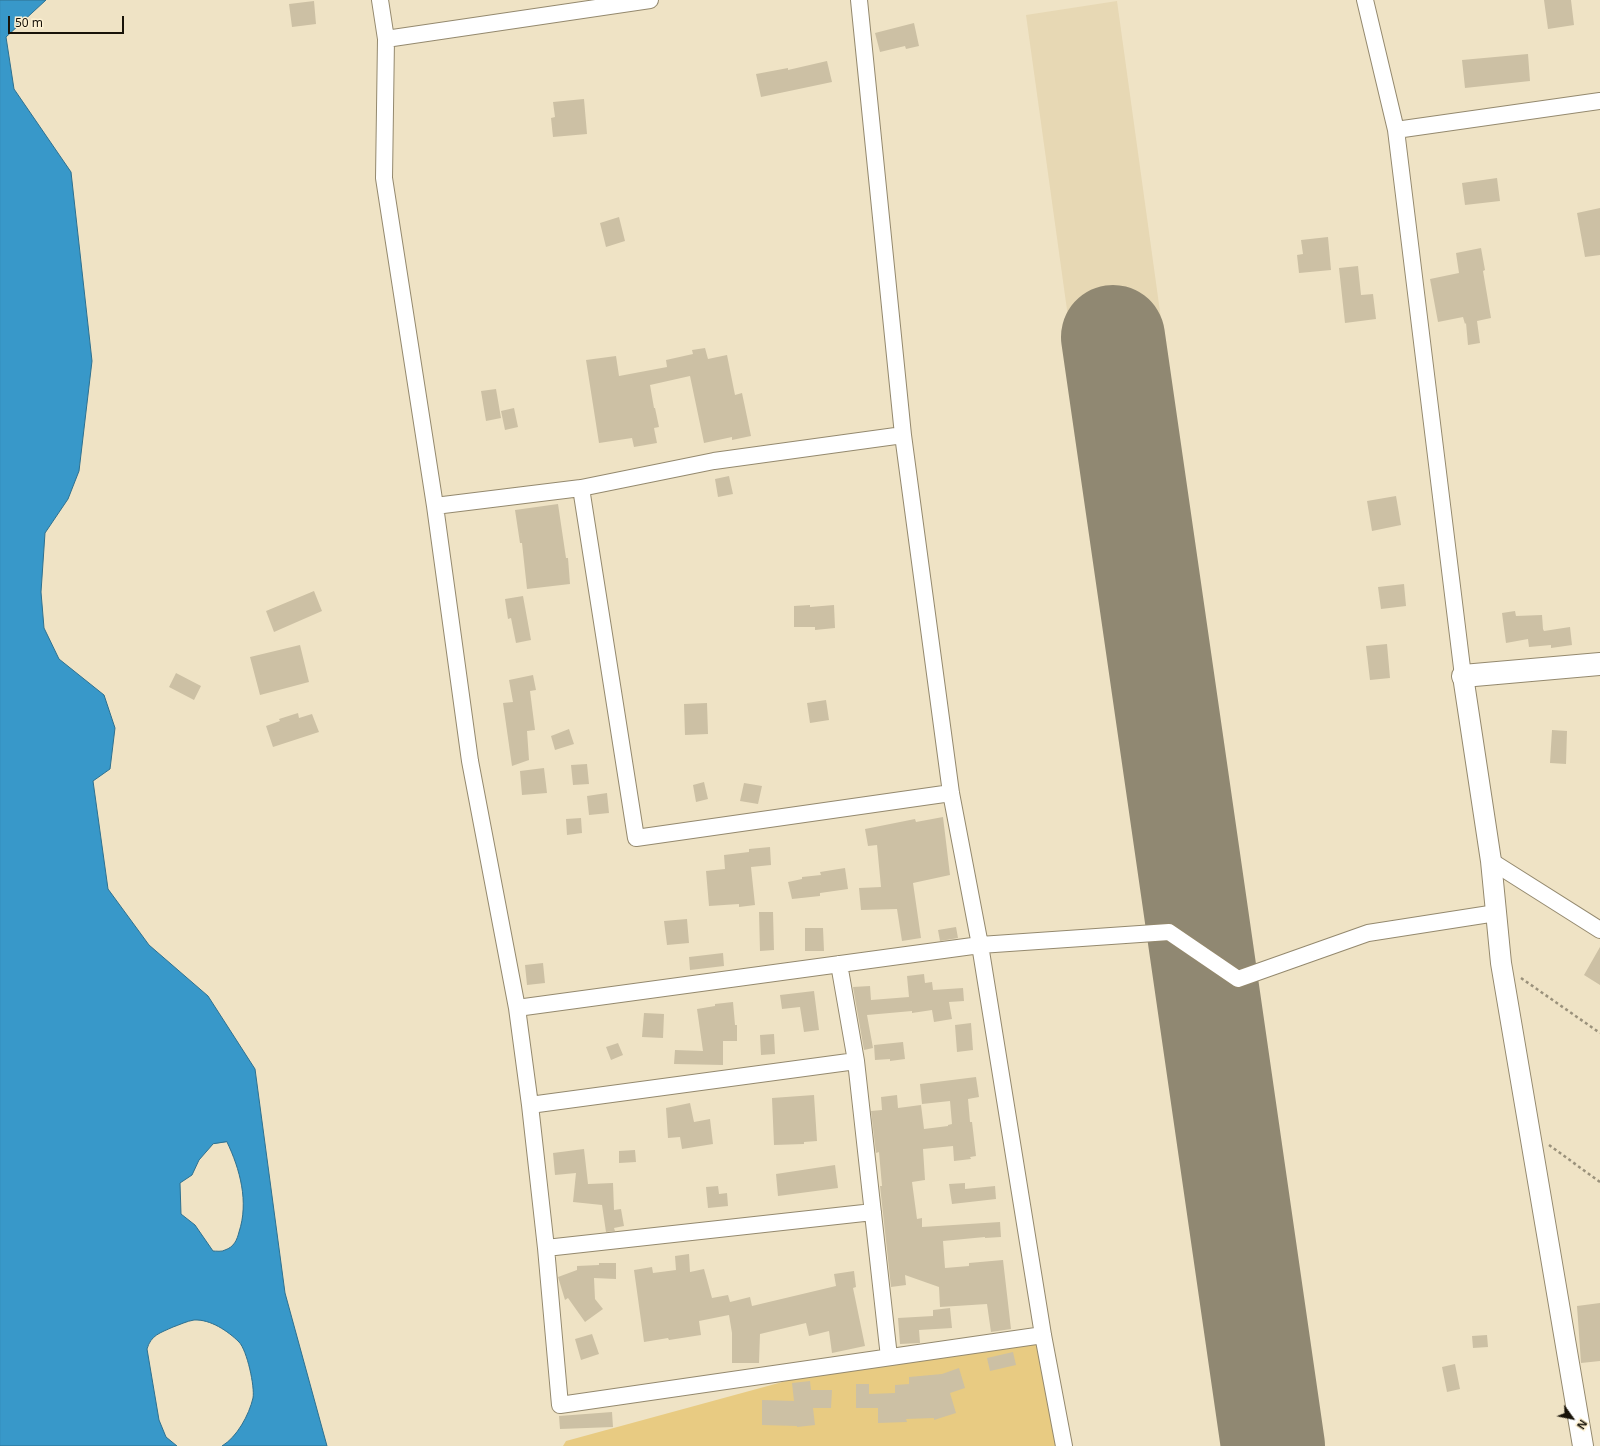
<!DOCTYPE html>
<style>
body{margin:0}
#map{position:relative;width:1600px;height:1446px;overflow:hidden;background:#efe3c5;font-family:"Noto Sans",sans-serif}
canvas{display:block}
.north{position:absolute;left:1552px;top:1398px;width:40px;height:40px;-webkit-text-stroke:3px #fcf0d2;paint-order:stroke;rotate:123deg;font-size:11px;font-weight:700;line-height:16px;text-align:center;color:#181309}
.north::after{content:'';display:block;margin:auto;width:14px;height:18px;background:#181309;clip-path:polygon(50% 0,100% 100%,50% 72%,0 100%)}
.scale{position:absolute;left:8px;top:16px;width:116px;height:18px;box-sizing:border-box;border:2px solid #181309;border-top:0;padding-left:5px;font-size:12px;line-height:14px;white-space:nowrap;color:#181309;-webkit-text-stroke:3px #fcf0d2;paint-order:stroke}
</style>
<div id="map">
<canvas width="1600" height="1446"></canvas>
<div class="north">N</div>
<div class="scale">50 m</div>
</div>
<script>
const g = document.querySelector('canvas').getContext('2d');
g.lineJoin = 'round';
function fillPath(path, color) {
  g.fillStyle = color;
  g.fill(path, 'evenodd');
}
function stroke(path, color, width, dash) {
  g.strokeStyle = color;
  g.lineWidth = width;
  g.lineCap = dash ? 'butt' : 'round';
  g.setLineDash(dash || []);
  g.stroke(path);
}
const built = new Path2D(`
 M1117 1 1317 1446H1225L1026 15Z`);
const green = new Path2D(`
 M1041 1341 1064 1446H563L566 1441 808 1375Z`);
const water = new Path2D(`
 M0 0H46L6 37 14 89 71 172 92 361 79 471 68 499 45 533 41 592 44 628 59 659 104 695 115 728 110 769 93 781 108 889 149 945 208 996 255 1069 285 1293 327 1446H222C237 1437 249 1415 253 1398 255 1387 247 1350 239 1342 228 1331 210 1319 194 1320 187 1321 179 1325 173 1327 160 1333 151 1335 147 1349L159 1420 166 1437 177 1446H0ZM227 1142C240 1169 249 1202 239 1232 237 1240 234 1247 225 1250 222 1252 216 1251 213 1251L195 1225 181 1214 180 1183 192 1175 199 1160 213 1144Z`);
const runway = new Path2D(`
 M1113 337 1273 1446`);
const building = new Path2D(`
 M1544 0H1571L1574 25 1548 29Z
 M314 1 316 24 292 27 289 4Z
 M914 23 919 46 906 49 905 46 880 52 875 33Z
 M1528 54 1530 81 1465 88 1462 60Z
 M827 61 832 82 761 97 756 74 788 68V70Z
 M584 99 587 134 553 137 551 118 555 117 553 102Z
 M1497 178 1500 201 1465 205 1462 183Z
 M1600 208V255L1585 257 1577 213Z
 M619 217 625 241 606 247 600 223Z
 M1328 237 1331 270 1299 273 1297 255 1303 254 1301 240Z
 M1481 248 1485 270 1483 271 1491 318 1477 321 1480 343 1468 345 1466 323 1465 324 1463 317 1438 322 1430 279 1459 273 1456 253Z
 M1358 266 1361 295 1373 294 1376 319 1345 323 1339 268Z
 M705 348 708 359 727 355 735 395 742 393 751 436 732 440V437L704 443 690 376 650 385 654 408H655L659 427 654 428 657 443 634 447 632 438 599 443 586 360 616 356 619 376 667 367 666 360 693 354 692 350Z
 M496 389 501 418 486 421 481 391Z
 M514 408 518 427 505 430 501 411Z
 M729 476 733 494 718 497 715 479Z
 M1396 496 1401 525 1372 531 1367 501Z
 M558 504 566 558H568L570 584 527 589 522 543H520L515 510Z
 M1404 584 1406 606 1381 609 1378 587Z
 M314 591 322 611 274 632 266 611Z
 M523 596 531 640 516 643 511 618 508 619 505 599Z
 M810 605V607L834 605 835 628 815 630V627H794V606Z
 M1515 611 1516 616 1542 615 1543 629 1544 631 1570 627 1572 645 1551 648V645L1529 647 1528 639 1506 643 1502 613Z
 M1387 644 1390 678 1370 680 1366 646Z
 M300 645 309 682 260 695 250 657Z
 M176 673 201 686 194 700 169 687Z
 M533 675 536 690 530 691 535 730 527 731 529 760 512 766 503 703 513 702 509 680Z
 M826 700 829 720 810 723 807 703Z
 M707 703 708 734 685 735 684 704Z
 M298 713 299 718 312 714 319 732 273 747 266 726 280 721 279 719Z
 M569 729 574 744 555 750 551 736Z
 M1552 730 1567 731 1566 764 1550 763Z
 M587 764 589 784 573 785 571 765Z
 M544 768 547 793 522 795 520 771Z
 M704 782 708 799 696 802 693 785Z
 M744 783 762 786 758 804 740 801Z
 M607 793 609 813 589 815 587 796Z
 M943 817 950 875 913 883 921 938 902 941 897 909 861 910 859 888 881 887 877 845 868 846 865 829 915 819 916 822Z
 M581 818 582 833 567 835 566 819Z
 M770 847 771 865 751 867 755 905 739 907V904L709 906 706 871 725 869 724 855 749 852V849Z
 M845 868 848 889 820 893V896L792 899 788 882 802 879V877L821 875 820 872Z
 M759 912H773L774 950 760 951Z
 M687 919 689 943 667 945 664 921Z
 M956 927 958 938 940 941 938 930Z
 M805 928H823L824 951H805Z
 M1600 947V985L1584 975Z
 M723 953 724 966 690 970 689 957Z
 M543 963 545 983 527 985 525 965Z
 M924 974 925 983 932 982 933 990 963 988 964 1001 949 1002 952 1019 934 1022 932 1010 912 1013V1011L867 1015 873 1048 864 1050 853 987 870 986 871 1000 909 997 907 976Z
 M814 991 819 1030 804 1032 800 1007 782 1009 780 995Z
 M733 1002 735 1025H737V1041H723V1065L674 1064 675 1050 703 1051 697 1009 715 1006V1004Z
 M644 1013 664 1014 663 1038 642 1037Z
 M971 1023 973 1050 957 1052 955 1025Z
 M774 1034 775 1054 761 1055 760 1035Z
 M903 1042 905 1059 890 1061V1059L875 1060 874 1045Z
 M618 1043 623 1055 611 1060 606 1047Z
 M976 1077 979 1097 968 1099 970 1122H972L976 1156 970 1157 971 1159 954 1161 953 1146 923 1149 925 1180 912 1182 917 1219 922 1218V1227L1000 1222 1001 1237 985 1238V1237L943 1241 945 1268 969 1266V1263L1003 1260 1011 1329 991 1332 987 1304 940 1307 939 1287 905 1275 906 1285 891 1287 880 1186H882L879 1152 876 1153 871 1111 882 1110 881 1097 897 1095 898 1108 921 1105 924 1129 948 1126V1125L952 1124 950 1101 922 1104 920 1084Z
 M814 1095 817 1141 804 1142V1144L774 1145 772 1098Z
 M690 1103 694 1122 710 1119 713 1144 682 1149 680 1137 668 1138 666 1108Z
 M584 1149 588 1184 613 1183 614 1210 621 1209 624 1226 614 1228 615 1231 606 1232 602 1205 573 1202 576 1173 555 1175 553 1153Z
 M635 1150 636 1162 619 1163V1151Z
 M835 1165 838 1188 778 1196 776 1174Z
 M965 1183V1189L995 1186 996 1199 952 1204 949 1184Z
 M718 1186 719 1194 727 1193 728 1206 708 1208 706 1187Z
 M689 1254 690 1272 704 1269 712 1298 728 1295 730 1302 750 1297 752 1306 836 1286 834 1274 854 1271 856 1287 853 1288 865 1346 832 1353 829 1331 809 1336 806 1323 760 1334 759 1363H732V1333L729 1315 699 1321 701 1335 669 1340 668 1338 644 1342 634 1270 652 1267 653 1273 676 1270 675 1256Z
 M599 1263H616V1279L594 1278 595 1299 603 1309 585 1322 568 1298 565 1300 558 1277 577 1270V1266L599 1265Z
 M1600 1303V1361L1581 1363 1577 1306Z
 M950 1308 952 1328 919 1330 920 1343 900 1344 898 1318 933 1316V1310Z
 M592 1334 599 1354 581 1360 575 1339Z
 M1487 1335 1488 1347 1473 1348 1472 1336Z
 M1013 1352 1016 1365 990 1371 987 1358Z
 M1455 1364 1460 1389 1447 1392 1442 1367Z
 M959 1368 965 1388 950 1393 956 1413 934 1420V1418L906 1419 907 1422 878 1423V1408H856V1384H869V1394L895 1393V1385L909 1384V1377L942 1374Z
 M810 1381 811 1390H832L831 1408H813L815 1425 797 1427V1426L762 1425V1400L794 1401 792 1383Z
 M612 1412 613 1427 560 1429 559 1416Z`);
const path = new Path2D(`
 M1521 978 1600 1033
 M1549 1145 1600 1182`);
const minor = new Path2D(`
 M380 0 386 39 384 178 435 506 470 761 517 1008 530 1105 546 1248 560 1405 1043 1335
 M859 0 903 435
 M1365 0 1396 130 1463 676
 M386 39 650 0
 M1396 130 1600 101
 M581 488 636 838 951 793
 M435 506 581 488 714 461 903 435 951 793 980 945 1043 1335 1064 1446
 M1491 861 1600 930
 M839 964 856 1061 889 1357
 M517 1008 980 945 1169 932 1238 979 1368 933 1496 913
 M530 1105 856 1061
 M546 1248 873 1212`);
const tertiary = new Path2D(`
 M1463 676 1491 861 1501 963 1583 1446`);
const secondary = new Path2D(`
 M1463 676 1600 664`);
fillPath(built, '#e7d8b4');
fillPath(green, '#e8cb82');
fillPath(water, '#3898c9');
stroke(water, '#2e708f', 1);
stroke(runway, '#908872', 104);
fillPath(building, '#ccc0a4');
stroke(minor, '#94896e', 18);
stroke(tertiary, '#94896e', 22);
stroke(secondary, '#94896e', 24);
stroke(path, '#9a917b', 2.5, [3, 3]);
stroke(minor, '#fff', 16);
stroke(tertiary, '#fff', 20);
stroke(secondary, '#fff', 22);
</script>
